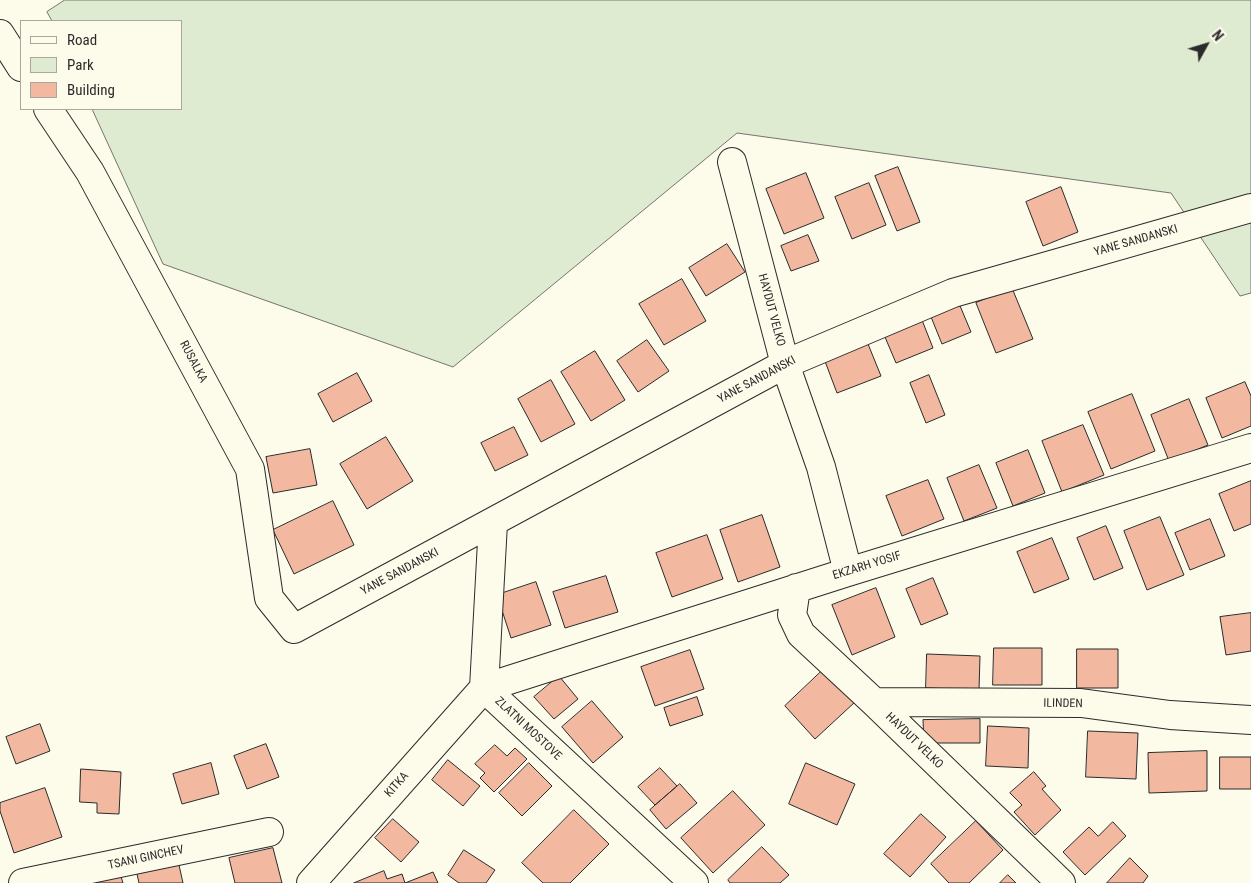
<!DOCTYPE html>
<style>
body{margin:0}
#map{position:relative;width:1251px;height:883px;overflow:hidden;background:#fdfbea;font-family:"Roboto Condensed",sans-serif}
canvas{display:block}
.legend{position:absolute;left:20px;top:20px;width:162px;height:90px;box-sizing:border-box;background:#fdfbea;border:1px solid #a9a89e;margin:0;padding:6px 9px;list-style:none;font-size:15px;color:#2b2b2b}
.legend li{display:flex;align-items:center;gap:10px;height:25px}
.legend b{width:25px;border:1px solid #a9a89e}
.north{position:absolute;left:1181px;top:20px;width:50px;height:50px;-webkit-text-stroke:4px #fdfbea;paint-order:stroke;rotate:51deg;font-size:14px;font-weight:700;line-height:20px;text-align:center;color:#2b2b2b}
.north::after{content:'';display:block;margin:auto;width:18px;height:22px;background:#2b2b2b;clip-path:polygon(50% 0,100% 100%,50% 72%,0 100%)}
</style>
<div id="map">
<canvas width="1251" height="883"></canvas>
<ul class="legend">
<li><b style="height:6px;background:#fdfbea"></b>Road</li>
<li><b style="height:14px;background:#deebd1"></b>Park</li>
<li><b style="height:14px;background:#f2b8a0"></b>Building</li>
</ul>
<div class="north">N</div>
</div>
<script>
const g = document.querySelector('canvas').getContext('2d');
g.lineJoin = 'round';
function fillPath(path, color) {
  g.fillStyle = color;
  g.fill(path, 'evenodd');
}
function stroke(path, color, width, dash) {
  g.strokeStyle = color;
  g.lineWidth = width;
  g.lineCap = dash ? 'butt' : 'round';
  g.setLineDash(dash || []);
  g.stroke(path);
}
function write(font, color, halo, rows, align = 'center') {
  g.font = font + ' "Roboto Condensed",sans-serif';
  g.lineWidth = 4;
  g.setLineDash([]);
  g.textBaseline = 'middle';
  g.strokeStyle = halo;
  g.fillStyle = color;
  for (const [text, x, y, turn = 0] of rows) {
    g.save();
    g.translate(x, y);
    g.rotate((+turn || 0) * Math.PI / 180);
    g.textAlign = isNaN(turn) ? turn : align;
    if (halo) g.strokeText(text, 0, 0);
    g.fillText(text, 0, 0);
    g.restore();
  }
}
const green = new Path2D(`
 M65 0H1251V293L1240 296 1171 193 737 133 453 367 163 264 92 109H181V21H52L47 12Z`);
const building = new Path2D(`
 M898 167 920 222 897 231 875 176Z
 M806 173 824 218 784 234 766 189Z
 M869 183 886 225 852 239 835 197Z
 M1061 187 1078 232 1043 246 1026 202Z
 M808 235 819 261 791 271 781 246Z
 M727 244 745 272 706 296 689 268Z
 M682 279 706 321 664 345 639 304Z
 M1012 288 1033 339 996 353 976 303Z
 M958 301 971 332 942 344 929 312Z
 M920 315 933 348 896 363 882 330Z
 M866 339 881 376 837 393 823 356Z
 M647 340 669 371 638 392 617 361Z
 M595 351 625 400 591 421 561 372Z
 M357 373 372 401 333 422 318 394Z
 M929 375 945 415 926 423 910 383Z
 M551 380 575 424 541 442 518 399Z
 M1245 382 1251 396V426L1222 438 1206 398Z
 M1132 394 1155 451 1111 469 1088 412Z
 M1189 399 1208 445 1169 461 1151 415Z
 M1083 425 1104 475 1062 492 1042 441Z
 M514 427 528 455 495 471 481 443Z
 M386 437 413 481 367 509 340 464Z
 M310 449 317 485 273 493 266 457Z
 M1028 450 1045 493 1013 506 996 463Z
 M979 465 997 508 964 521 947 478Z
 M928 480 944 519 902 536 886 496Z
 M1251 481V524L1234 531 1219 494Z
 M333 501 354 545 294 574 273 530Z
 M762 515 780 567 738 582 720 530Z
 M1160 517 1184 575 1147 590 1124 531Z
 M1210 519 1225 556 1190 570 1175 533Z
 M1106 526 1123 568 1094 580 1077 538Z
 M707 535 723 579 672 597 656 553Z
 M1052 538 1069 579 1034 593 1017 552Z
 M606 576 618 612 565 628 553 592Z
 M933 578 948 614 921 625 906 589Z
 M536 582 551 625 511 638 497 595Z
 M876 588 895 637 852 655 832 605Z
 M1251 613V651L1226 655 1220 617Z
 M994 648H1042V685H993Z
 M1077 649H1118V688H1077Z
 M690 650 704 689 655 706 641 667Z
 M927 654 980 656 979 690 926 688Z
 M824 669 855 702 815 739 785 706Z
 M559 676 578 699 554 719 534 697Z
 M697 697 703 715 670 726 664 708Z
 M592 701 623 737 593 763 562 727Z
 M980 719V743H924L923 720Z
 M40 724 50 751 16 764 6 737Z
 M988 726 1029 728 1028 768 986 766Z
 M1088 731 1138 733 1136 779 1086 777Z
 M266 744 279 777 247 789 234 756Z
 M495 745 507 756 515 748 527 759 494 792 480 778 485 773 475 764Z
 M1207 751V791L1149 793 1148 753Z
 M1220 757H1251V789H1220Z
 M448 760 480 786 463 806 432 780Z
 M211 763 219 794 182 804 173 774Z
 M529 763 552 786 522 816 499 793Z
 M806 763 855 784 837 825 789 804Z
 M660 768 677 786 655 805 638 787Z
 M81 769 121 772 119 814 97 813V803L80 802Z
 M1034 772 1046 786 1042 789 1061 810 1035 835 1014 812 1022 805 1010 793Z
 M680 784 697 803 666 829 650 810Z
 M45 788 62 837 14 853 0 811V803Z
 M733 791 765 825 713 873 681 838Z
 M574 810 609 844 570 883H543L522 863Z
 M921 814 946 837 910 877 884 854Z
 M393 819 419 842 401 862 375 838Z
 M976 821 1003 850 969 883H949L931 864Z
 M1113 822 1126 836 1085 875 1063 852 1089 827 1098 836Z
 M762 847 789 875 780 883H730L728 880Z
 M273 848 282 883H235L229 858Z
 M464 850 495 870 486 883H459L448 875Z
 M1130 858 1148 876 1143 883H1107Z
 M179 865 183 883H139L137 874Z
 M119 870 123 883H81Z
 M384 871 387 879 402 874 405 883 433 872 438 883H354Z
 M1008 875 1016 883H1000Z`);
const minor = new Path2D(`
 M0 34 21 67
 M48 109 90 172 250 469 269 598 294 629 785 364 953 293 1251 208
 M732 162 785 364 821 467 848 572
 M493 523 484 688 694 883
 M796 588 792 615 801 634 874 702 1061 883
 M874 702 1081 703 1170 715 1251 720
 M23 883 269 832
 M311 883 484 688 848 572 1251 448`);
const streetNames = [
 ["YANE SANDANSKI",1136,241,-16],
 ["HAYDUT VELKO",771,310,75],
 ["RUSALKA",193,362,62],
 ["YANE SANDANSKI",757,380,-28],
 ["EKZARH YOSIF",867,566,-17],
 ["YANE SANDANSKI",400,572,-28],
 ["ILINDEN",1063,704,1],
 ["ZLATNI MOSTOVE",528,729,43],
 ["HAYDUT VELKO",914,741,44],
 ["KITKA",397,785,-48],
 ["TSANI GINCHEV",146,858,-12]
];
fillPath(green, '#deebd1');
stroke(green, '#74746e', 1);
fillPath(building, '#f2b8a0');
stroke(building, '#2b2b2b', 1);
stroke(minor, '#2b2b2b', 30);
stroke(minor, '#fdfbea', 28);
write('12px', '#2b2b2b', '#fdfbea', streetNames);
</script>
